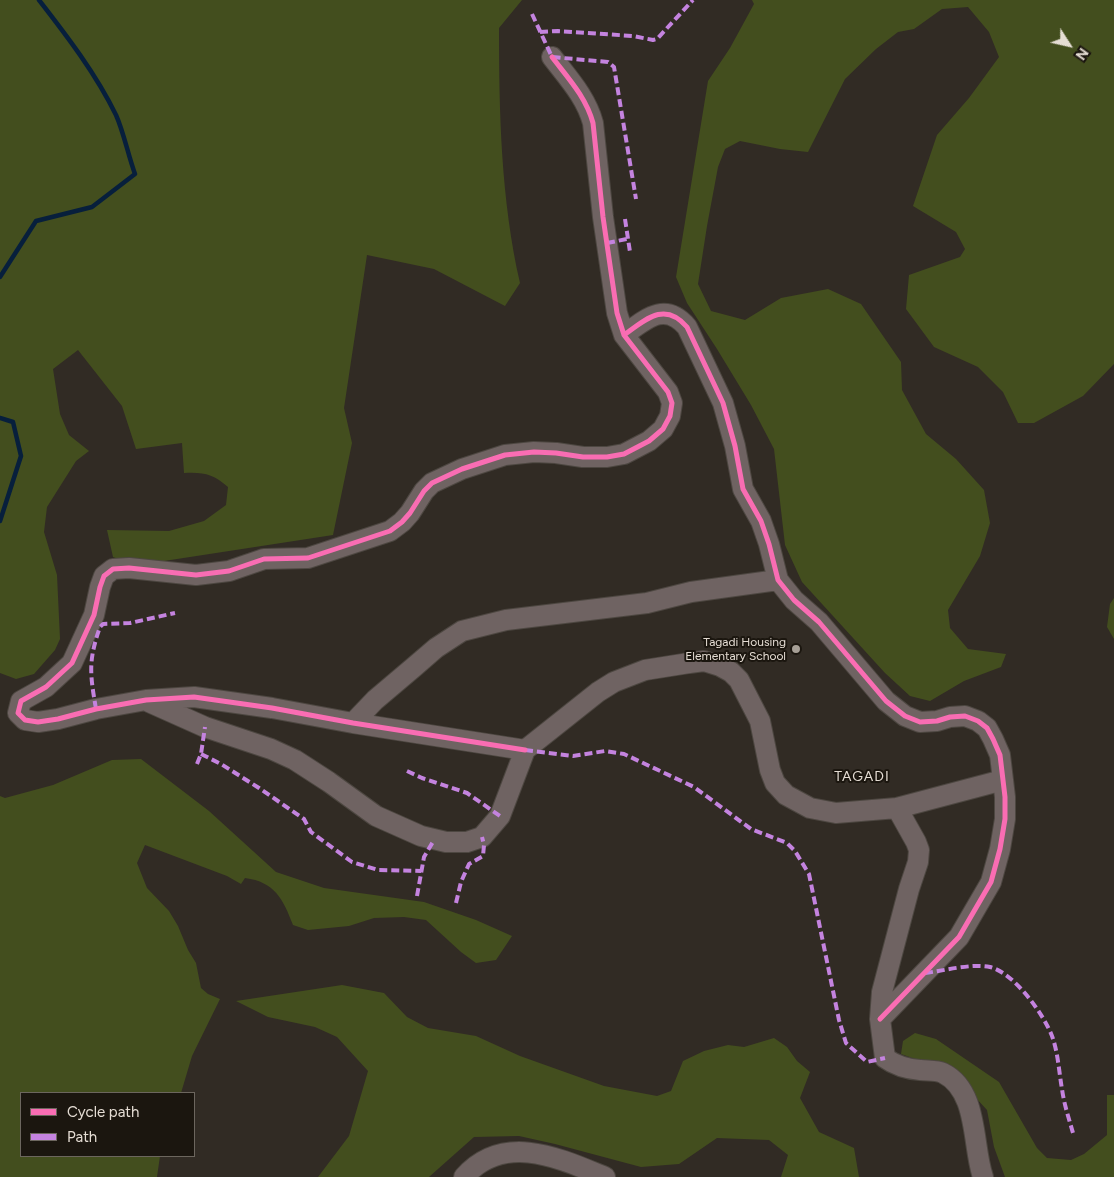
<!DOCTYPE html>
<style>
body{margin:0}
#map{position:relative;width:1114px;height:1177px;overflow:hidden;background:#312b24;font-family:Figtree,sans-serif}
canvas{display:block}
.legend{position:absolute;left:20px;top:1092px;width:175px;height:65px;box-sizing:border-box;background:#1b160f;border:1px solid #6c665e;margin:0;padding:6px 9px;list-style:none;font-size:15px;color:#e5ddd4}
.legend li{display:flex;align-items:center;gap:10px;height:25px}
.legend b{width:25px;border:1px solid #6c665e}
.north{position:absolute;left:1044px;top:20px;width:50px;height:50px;-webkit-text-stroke:4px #1b160f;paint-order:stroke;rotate:125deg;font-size:14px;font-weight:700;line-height:20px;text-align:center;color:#e5ddd4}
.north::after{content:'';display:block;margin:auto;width:18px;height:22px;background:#e5ddd4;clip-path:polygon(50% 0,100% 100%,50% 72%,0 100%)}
</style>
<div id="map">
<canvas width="1114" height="1177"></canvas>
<ul class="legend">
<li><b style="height:6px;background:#f96db3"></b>Cycle path</li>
<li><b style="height:6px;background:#c483df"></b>Path</li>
</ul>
<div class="north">N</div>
</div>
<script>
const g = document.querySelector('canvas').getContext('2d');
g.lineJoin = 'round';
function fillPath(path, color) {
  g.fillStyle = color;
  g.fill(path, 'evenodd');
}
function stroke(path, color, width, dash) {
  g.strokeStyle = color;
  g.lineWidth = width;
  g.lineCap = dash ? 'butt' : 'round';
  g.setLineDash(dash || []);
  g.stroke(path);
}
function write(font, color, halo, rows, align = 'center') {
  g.font = font + ' Figtree,sans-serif';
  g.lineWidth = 4;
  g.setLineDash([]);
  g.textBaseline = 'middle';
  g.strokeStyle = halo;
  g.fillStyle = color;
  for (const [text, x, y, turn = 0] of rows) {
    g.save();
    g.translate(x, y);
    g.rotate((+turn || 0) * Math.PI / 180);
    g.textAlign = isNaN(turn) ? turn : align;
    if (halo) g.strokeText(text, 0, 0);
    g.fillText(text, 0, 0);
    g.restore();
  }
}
const green = new Path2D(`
 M0 0H522L499 28C499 113 501 200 520 283L505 306 434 269 367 255 344 408 352 443 333 535 151 563H129L113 557 107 530 169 531 204 521 226 505 228 487C213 474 204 472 184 473L182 443 136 449 122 406 78 350 53 369 60 414 69 435 89 451 76 461 47 507 44 532 57 575 60 639 55 650 34 674 16 679 0 673Z
 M752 0H1114V364L1083 396 1034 423H1018L1003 392 978 367 934 347 906 309 909 275 960 257 965 249 956 232 913 206 937 135 969 98 999 57 989 32 968 7 942 9 914 29 898 32 876 49 845 79 808 152 780 149 740 141 725 149 718 167 707 226 698 284 711 311 745 320 781 298 828 289 861 304 901 362 902 390 926 434 956 459 984 490 990 523 980 556 948 610 950 628 968 649 1006 654 1001 667 964 681 930 701 910 696 885 673 802 582 785 545 774 449 751 405 717 349 687 303 676 277 708 81 730 48 754 4Z
 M1114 598V639L1107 627 1110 604Z
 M141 759 209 811 276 872 324 888 424 902 476 920 512 936 496 960 476 963 461 952 426 920 404 917 374 918 349 926 308 930 293 925C283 899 275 882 245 878L241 884 227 876 145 845 137 863 147 888 169 911 178 926 188 950 196 963 201 988 208 994 220 999 192 1056 181 1093H21V1156H160L157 1177H0V796L5 798 53 785 112 760Z
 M342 985 384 993 407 1017 428 1028 476 1036 520 1056 604 1086 657 1096 671 1091 683 1061 704 1051 728 1045 744 1047 774 1038 787 1047 797 1061 810 1072 800 1098 819 1132 854 1148 859 1177H781L788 1155 769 1140 717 1138 679 1164 641 1167 555 1144 519 1136 474 1137 429 1177H318L349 1136 368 1071 337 1037 315 1027 268 1017 236 1001Z
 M915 1033 936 1039 999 1082 1037 1148 1047 1158 1071 1160 1084 1154 1107 1135V1095H1114V1177H1005L994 1147 987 1110 952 1072 901 1054 903 1041Z`);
const stream = new Path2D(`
 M0 277 36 221 92 207 135 174C128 155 124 133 116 115 96 74 67 36 39 0
 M0 418 13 422 21 456 0 521`);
const minor = new Path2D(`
 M624 335C646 319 665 301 687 327L723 403 735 446 743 489 761 521 769 544 778 580 794 600 819 622 886 701 905 716 920 722 937 721 950 717 965 716 978 721 987 728 993 739 1000 755 1005 797V819L1000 849 991 882 959 937 880 1019
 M149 702 205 727 271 749 295 760 329 782 376 816 421 836 446 842H467L482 837 500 816 525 750 598 692 614 682 645 670 689 663 704 661 720 666 731 672 739 680 760 721 770 770 775 783 786 795 810 808 836 813 897 808 1003 780
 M353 723 375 700 414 667 436 648 462 631 506 620 647 603 691 592 778 580
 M525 750 353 723 272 708 194 697 146 700 96 709 58 719 38 722 25 720 18 713 21 701 46 687 72 663 94 615 100 587 104 576 113 569 129 568 196 575 229 571 264 559 308 558 390 531 402 522 410 513 424 491 432 483 462 469 505 455 534 452 556 453 583 457H607L624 454 649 441 663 429 670 416 672 403 668 392 624 335 617 313 603 217 593 123C586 97 568 78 552 57
 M897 808 916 842 919 850 918 862 909 889 882 992 880 1019 885 1058C896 1066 907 1069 920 1070 928 1071 936 1070 943 1073 979 1091 972 1146 983 1177
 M464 1177C504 1132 559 1158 605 1177`);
const quiet = new Path2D(`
 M532 14 552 57 608 62 614 67 636 199
 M540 32 558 31 633 36 653 40 657 39 693 0
 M625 219 630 252
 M607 243 627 239
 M96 709C90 674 88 661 100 627L103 624 130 623 175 613
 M525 750 573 756 605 751 624 754 694 787 751 829 787 843 795 851 809 874 839 1020 846 1043 867 1062 885 1058
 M201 754 221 764 259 788 304 819 311 832 352 862 378 870 421 871
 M197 764 201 754 205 727
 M407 771 422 778 467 793 500 816
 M417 896 424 857 434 840
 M456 903 461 882 469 864 483 856 484 845 482 837
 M925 973C943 971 972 963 990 967 1014 973 1043 1013 1052 1036 1058 1052 1059 1072 1062 1089 1064 1104 1069 1119 1073 1133`);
const cycleway = new Path2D(`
 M624 335C646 319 665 301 687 327L723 403 735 446 743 489 761 521 769 544 778 580 794 600 819 622 886 701 905 716 920 722 937 721 950 717 965 716 978 721 987 728 993 739 1000 755 1005 797V819L1000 849 991 882 959 937 880 1019
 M525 750 353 723 272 708 194 697 146 700 96 709 58 719 38 722 25 720 18 713 21 701 46 687 72 663 94 615 100 587 104 576 113 569 129 568 196 575 229 571 264 559 308 558 390 531 402 522 410 513 424 491 432 483 462 469 505 455 534 452 556 453 583 457H607L624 454 649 441 663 429 670 416 672 403 668 392 624 335 617 313 603 217 593 123C586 97 568 78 552 57`);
const markers = [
 [796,649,5,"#a69f96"]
];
const poiNames = [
 ["Tagadi Housing",786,642],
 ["Elementary School",786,656]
];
const neighbourhoodNames = [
 ["TAGADI",862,777]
];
fillPath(green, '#434e1e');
stroke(stream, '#071f3c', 4.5);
stroke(minor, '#4d4741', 22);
stroke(minor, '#6f6362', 20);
stroke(quiet, '#c483df', 4, [8, 4]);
stroke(cycleway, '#f96db3', 5);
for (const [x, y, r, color] of markers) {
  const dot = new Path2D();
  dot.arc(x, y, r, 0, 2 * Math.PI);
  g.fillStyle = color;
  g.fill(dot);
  stroke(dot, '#1b160f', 2);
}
write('12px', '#e5ddd4', '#1b160f', poiNames, 'right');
g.letterSpacing = '1px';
write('14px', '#e5ddd4', '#1b160f', neighbourhoodNames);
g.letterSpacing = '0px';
</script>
